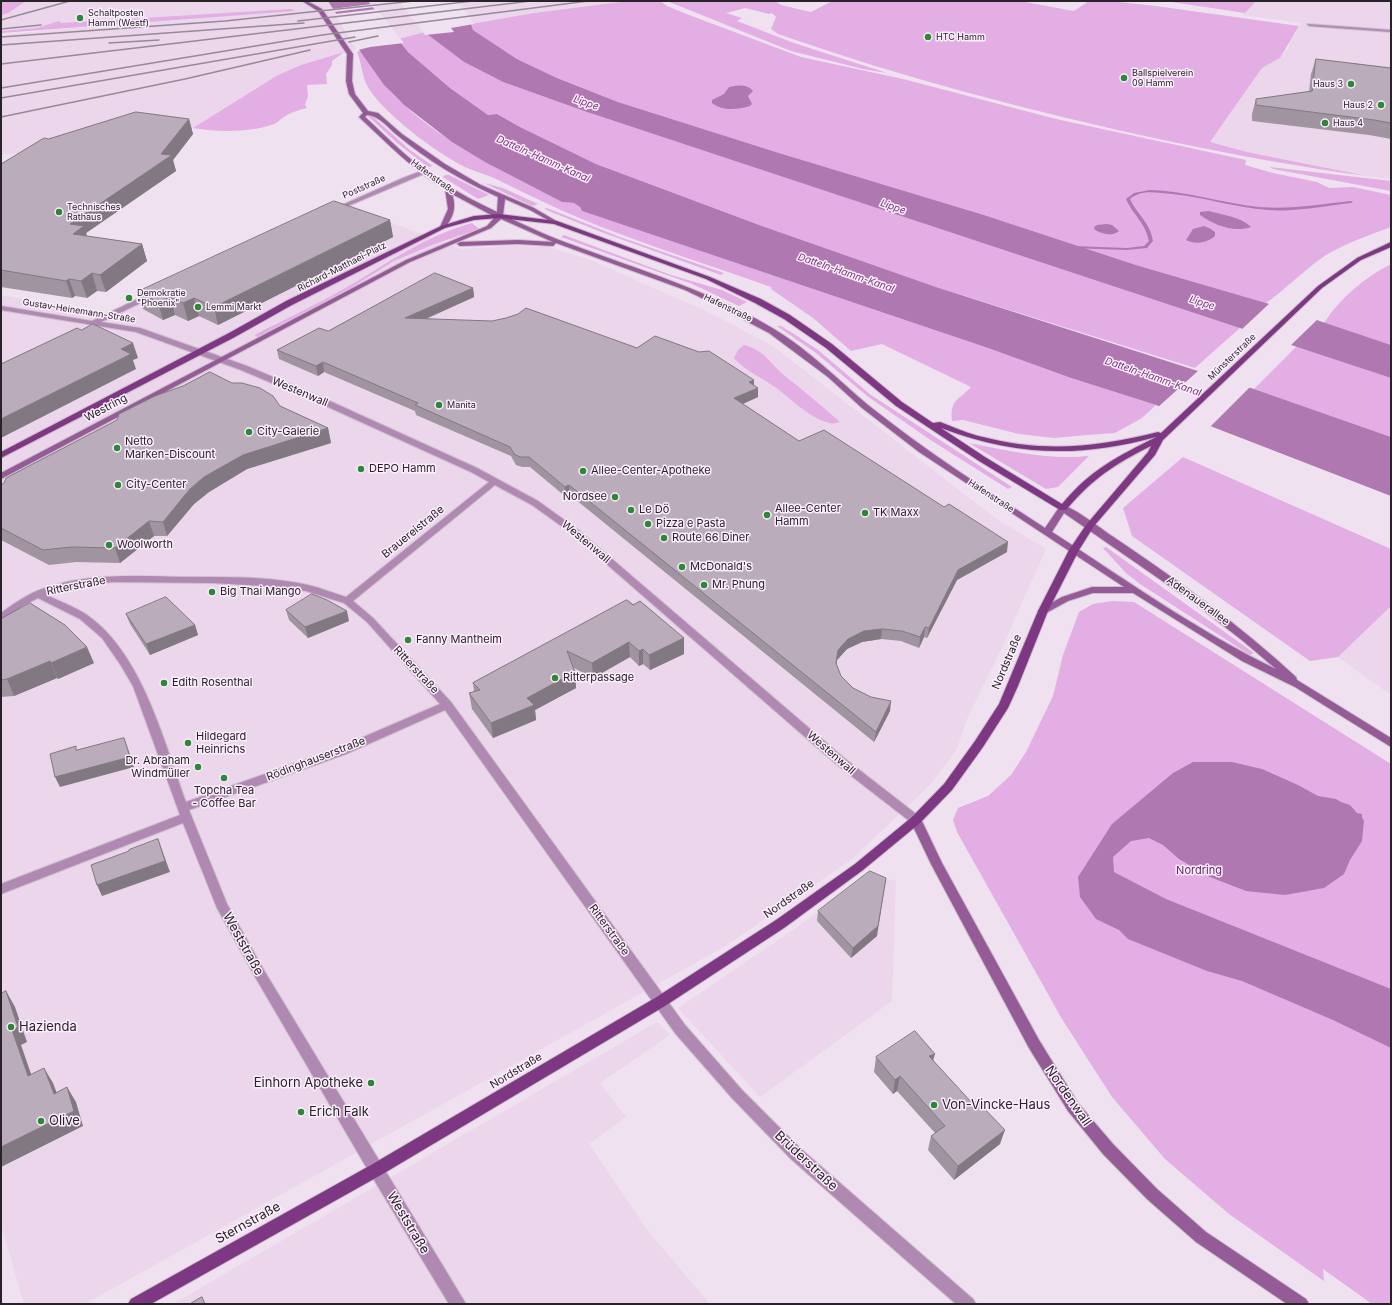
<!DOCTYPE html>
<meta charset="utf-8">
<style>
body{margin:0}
#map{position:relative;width:1392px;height:1305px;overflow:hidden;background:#f0e1f0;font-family:Inter,sans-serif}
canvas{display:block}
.frame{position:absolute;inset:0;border:2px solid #292329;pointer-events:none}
</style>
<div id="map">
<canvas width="1392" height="1305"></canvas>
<div class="frame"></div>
</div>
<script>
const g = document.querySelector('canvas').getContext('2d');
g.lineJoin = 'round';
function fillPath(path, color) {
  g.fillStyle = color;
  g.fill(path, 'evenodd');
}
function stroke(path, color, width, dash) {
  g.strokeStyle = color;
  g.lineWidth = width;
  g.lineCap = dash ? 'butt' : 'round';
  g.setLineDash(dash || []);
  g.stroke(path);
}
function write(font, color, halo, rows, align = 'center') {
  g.font = font + ' Inter,sans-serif';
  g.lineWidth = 3;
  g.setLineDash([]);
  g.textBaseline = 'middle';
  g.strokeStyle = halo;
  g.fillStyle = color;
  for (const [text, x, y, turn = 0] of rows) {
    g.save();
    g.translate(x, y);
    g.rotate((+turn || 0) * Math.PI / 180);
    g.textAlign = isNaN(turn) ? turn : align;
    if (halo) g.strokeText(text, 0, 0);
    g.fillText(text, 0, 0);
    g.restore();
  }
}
const built = new Path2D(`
 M1 1H328L333 7 384 1H628L534 13 471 24 418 34 344 52 301 65 278 75 193 128 147 123 52 148 1 155V35L97 26 1 31Z
 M1256 1H1391V179L1367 176 1247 152 1210 142 1262 68 1280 58 1287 50 1301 23 1242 15Z
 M350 208 406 228 461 249 513 246 549 247 593 261 708 312 773 346 995 518 1046 549 1001 650 967 719 957 749 930 785 852 859 724 947 85 1304H24L1 1224V295L118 315Z
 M1391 606V695L1338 657Z
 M869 876 896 881 892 1001 760 1097 678 1008 790 932Z
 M657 1022 670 1035 600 1083 626 1117 589 1144 649 1232 710 1304H173Z`);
const green = new Path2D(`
 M1 1H26L8 13 1 15Z
 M628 1H660L667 6 689 15 801 57 903 79 1056 119 1246 160 1245 165 1273 173 1317 182 1329 188 1353 187 1391 195V227C1370 235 1346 243 1326 255 1305 269 1287 288 1266 303L1136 265 984 215 779 153 618 102 557 78 517 59 473 30 471 24 534 13Z
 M667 1H775L781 5 811 12 832 1H1020L1074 11 1089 1H1109L1156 6 1299 26 1280 58 1262 68 1210 142 1247 152 1367 176C1298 167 1231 154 1163 140 1033 112 904 78 778 34L771 29 776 17 772 13 769 14 745 8 726 13 742 18 737 21 794 43 887 73 863 69 791 51Z
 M1165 1H1256L1245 13Z
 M291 9 295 11 1 33V31L37 28 59 21 61 23Z
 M425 32 464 62 503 82 587 112 1241 327 1195 368 936 287 762 226 596 164 520 127 497 114 488 115 450 88 408 52 398 39Z
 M360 51C369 61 375 73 383 83 389 91 397 99 404 105 450 147 508 173 562 202L574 203 580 207 582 211 988 348 1071 378 1156 405 1142 418 1115 433 1088 435 1054 438 1019 434 963 420 952 421C950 399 958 401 971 387L882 344 851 351 813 318 771 289V287C718 268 664 251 612 231 572 216 534 198 496 179 486 174 475 172 465 167 435 152 387 116 369 89 362 78 362 64 357 52Z
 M344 52 332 61V65L326 74 327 84 307 85 308 96 305 105 307 108C299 110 291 112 284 117 280 119 278 123 274 124 249 133 218 132 193 128L278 75 301 65Z
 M371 115 410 150 433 166 428 167 397 143 368 116Z
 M1270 167 1391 181V191L1273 169Z
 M445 175H449L489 195 478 199 443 177Z
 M484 183 503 188 538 204 532 206Z
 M547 208 620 237 724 273 721 275 601 232 544 209Z
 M472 223 479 229 432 245 394 261 352 287 258 337 254 335C286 319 318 304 349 286 388 263 427 235 472 223Z
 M564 235 671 275 722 290 747 302 739 306 692 284 561 237Z
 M1391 264V345L1324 323C1340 298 1364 278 1391 264Z
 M777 326H781L794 334 818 350 871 395 1012 487 1008 489 929 439 867 396 816 353Z
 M744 345C765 350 770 364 785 376 804 391 822 406 840 422 833 424 830 424 823 421 805 414 790 398 775 387 761 377 745 371 734 358L738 350Z
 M1297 346 1391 378V437L1254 389Z
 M969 443C1009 451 1048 460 1089 456L1058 487 1046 489Z
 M1183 457 1391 549V606L1338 657 1310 661 1132 536 1123 508Z
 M1106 547 1127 562 1254 653 1250 655 1140 584 1126 573 1103 548Z
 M1112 601 1134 602 1391 764V1304H1372L1323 1269 1324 1281 1229 1214 1165 1159 1112 1097 1062 1019 957 832 953 820 958 808 988 796 1011 775 1026 752 1053 696 1063 655 1079 612 1093 604Z`);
const water = new Path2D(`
 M328 1H368L408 52 450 88 488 115 497 114 520 127 596 164 762 226 936 287 1254 389 1391 437V496L1156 405 1071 378 988 348 582 211 580 207 574 203 562 202 485 162 452 142 404 105 384 85 360 51Z
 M453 1 471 24 473 30 517 59 557 78 618 102 779 153 984 215 1136 265 1266 303 1391 345V378L587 112 503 82 464 62 427 34Z
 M734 86C741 85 748 85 753 91L748 96 752 104 750 106C737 110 722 111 712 103V100L724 94 729 87Z
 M1209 211C1223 215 1241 217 1251 227 1234 233 1214 225 1200 215V212Z
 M1107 224 1112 225 1119 231C1112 237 1103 234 1095 230L1094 227 1097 225Z
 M1204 226 1211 229 1215 232V236C1207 243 1195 245 1186 240L1193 229Z
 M1193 762H1232L1262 769 1298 785 1318 796 1336 799 1341 802 1350 805 1357 813 1362 814V817L1364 821 1362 841 1350 860 1344 874 1324 888 1285 895 1246 891 1210 877 1179 859 1163 845 1149 838 1131 841 1113 857 1114 872 1166 899 1391 989V1048L1333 1020 1242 981 1207 971 1128 939 1119 930 1096 919 1080 897 1078 877 1112 824 1173 773Z`);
const pier = new Path2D(`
 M399 1H456L463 7 474 24 451 28 454 32 425 35Z
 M372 4 375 7 334 12 332 9Z
 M377 9 404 43 370 47 358 50V52L335 14Z
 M1271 302 1318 319 1290 346 1241 330Z
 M1199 370 1251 386 1209 428 1157 408Z`);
const stream = new Path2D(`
 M1150 190C1187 191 1222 203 1259 207 1290 210 1321 204 1351 201L1353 202 1351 203C1324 206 1296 212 1268 210 1236 208 1204 197 1172 194 1158 193 1142 189 1130 199 1138 216 1150 222 1153 241L1147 248 1127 250 1071 248V246H1073L1127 248 1144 246 1149 241C1145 222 1133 215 1126 199L1134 193Z`);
const street = new Path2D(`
 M1307 24 1391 30V32L1309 26Z
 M424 170 426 171V173L336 211 331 210 403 178Z
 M148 294H151L155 296 101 322 140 328 247 366 332 402 477 468 538 501 577 529 844 758 920 817 922 820 920 823 916 824 912 823 836 764 571 533 532 505 495 485 353 601 373 618 451 702 685 1025 742 1090 801 1149 973 1299 976 1304H956L791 1159 732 1098 675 1033 445 710 346 754 189 810 227 904 262 967 466 1304H449L365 1165 254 975 217 908 183 823 1 894V884L180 815 133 686 120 664 102 638 80 619 38 598 24 605 1 621V613C15 603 29 593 45 588 88 573 139 576 184 577 223 577 270 576 308 585 321 588 333 593 346 597L489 482 471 472 326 406 241 370 136 332 1 310V306L92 321ZM113 582 212 583 282 587 306 591 344 603 367 622 440 704 338 748 186 802C164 742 142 653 87 615 75 607 59 601 46 595L85 585Z`);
const secondary = new Path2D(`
 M302 1H307L322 9 353 54 352 81 355 94 368 111 378 113 402 134 445 164 481 185 534 208 558 222 553 223 530 210 505 199 503 215C525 225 547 236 570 244 639 270 711 291 774 329 809 350 837 379 868 405 924 450 985 489 1045 528L1060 506 1063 505C1076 509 1100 528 1112 536 1176 579 1239 624 1296 677L1297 680 1391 738V747L1295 687 1242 661 1133 593H1093L1068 601 1046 613H1040L1038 611 1040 609 1062 597 1092 587H1124L919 452 862 408 828 377 769 333 712 303 685 290 556 243 553 246 518 244 460 246 457 244 460 242 518 240 553 242 501 219 491 228 410 262 1 479V473L406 260 487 226 495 217 452 194C457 208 453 217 445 228H441L440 227 448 209 445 189C414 171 387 143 360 118L359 117 363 113 349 94 346 81 347 54 318 11ZM367 115C380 116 388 128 397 135 427 160 462 181 498 197L497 212C478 203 459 193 440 181 413 164 389 139 365 117ZM1064 513 1194 603 1243 641 1276 669C1197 631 1125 579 1052 532Z
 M916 816 920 817 942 863 1039 1040 1078 1103 1113 1144 1157 1189 1206 1232 1306 1299 1309 1304H1287L1196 1242 1147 1199 1103 1154 1068 1111 1029 1048 931 864 910 820 912 817Z`);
const primary = new Path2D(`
 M499 214 557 221 710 277 761 299 790 315 832 344 902 402 933 423 940 422C954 427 968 434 983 437 1045 453 1097 447 1158 432L1161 433 1318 286 1357 258 1391 242V247L1361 260 1322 288 1163 440 1155 455 1094 526 1079 550 1048 611 1018 686 1008 708 983 747 952 790 920 823 863 870 784 928 665 1006 381 1175 151 1304H128L131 1299 371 1165 655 998 776 920 855 864 912 817 944 784 975 741 999 704 1038 611 1069 550 1086 525 1148 452 1151 446C1115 464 1093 478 1066 510H1060L979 461 896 406 826 348 784 319 755 303 706 279 554 224 499 218 474 220 445 228 292 305 235 337 1 458V452L229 333 286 301 441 226 474 216ZM941 428C1016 456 1079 458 1156 437 1117 457 1091 469 1062 504L985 457Z`);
const rail = new Path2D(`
 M1 20 70 1
 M298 21 473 1
 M1 29 41 25
 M1 37 225 21 414 1
 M349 42 378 36
 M109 43 159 40
 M1 45 304 23
 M1 64 531 1
 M1 88 322 35 588 1
 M1 98 355 37
 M1 117 185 79 310 50`);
const wall = new Path2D(`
 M1316 59 1391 68V139L1369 135 1252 121V114L1256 99 1309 92 1311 74Z
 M189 119 193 134 173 160 176 171 86 233 87 236 142 244 147 261 106 292 97 291 87 298 75 296 72 298 1 287V164L48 139Z
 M390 220 393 237 218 325 199 316 188 321 175 315 163 320 143 309 137 292Z
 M473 288 474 297 426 319 637 348 754 385 758 397 742 404 799 441 1007 552 957 580 927 638 924 637 919 648 901 641 881 639 862 642 847 649 837 660 836 665 841 676 853 688 890 711 874 742 570 495 566 497 530 467H522L516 465 511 456 416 415 415 411 324 372 318 376 279 359 277 350 328 331Z
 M280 406 328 428 331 443 247 469 209 492 194 504 167 536H154L120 563 76 562 49 565 1 540V485Z
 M627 600 684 638V654L650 670 643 664 639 666 630 657 593 678 574 668 575 672 576 688 535 710 536 720 493 738 472 709 469 693 474 692 473 683Z
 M286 610 349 621 308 638 289 620Z
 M126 614 195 625 198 635 150 655 130 624Z
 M1 619 94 663 58 679 57 678 14 696 1 697Z
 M818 911 877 936 851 958 817 921Z
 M876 1057 933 1060 1000 1144 954 1180 928 1150 931 1136 935 1133 897 1091 893 1094 874 1072Z`);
const shadedWall = new Path2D(`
 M189 119 193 134 173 160 176 171 86 233 89 243 78 251 70 224 161 154Z
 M390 220 393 237 218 325 214 307Z
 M142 244 147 261 106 292 100 275Z
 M92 273 97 291 87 298 81 281Z
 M69 279 75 296 72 298 66 281Z
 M473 288 474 297 407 327 405 318Z
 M170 297 175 315 163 320 158 302Z
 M194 298 199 316 188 321 183 303Z
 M133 343 138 358 133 360 136 369 1 438V419L121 349Z
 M323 362 324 372 318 376 316 366Z
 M754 380V389L749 382Z
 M758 388V397L734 408V398Z
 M328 428 331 443 247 469 209 492 194 504 167 536 163 522 190 489 204 477 243 455Z
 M569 485 570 495 566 497 565 487Z
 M149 521 154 536 120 563 115 548Z
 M1008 542 1007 552 957 580 927 638 929 628 958 570Z
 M347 611 349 621 308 638 305 627Z
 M195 625 198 635 150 655 146 644Z
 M925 627 924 637 919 648 920 637Z
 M882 629 881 639 862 642 847 649 837 660 835 673 836 663 838 650 848 639 864 631Z
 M684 638V654L650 670 649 655Z
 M629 642 630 657 593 678 592 663Z
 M87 647 94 663 58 679 51 663Z
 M643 649V664L639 666V651Z
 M50 661 57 678 14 696 7 679Z
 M575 672 576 688 535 710 536 720 493 738 491 723 527 698Z
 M891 701 890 711 874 742 876 732Z
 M124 738 128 749 134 767 60 787 55 777Z
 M158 839 170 872 102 896 97 885Z
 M886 878 877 936 851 958 853 948Z
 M6 991 15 1007 27 1042 21 1045 37 1091 28 1076 12 1030Z
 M935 1054 931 1068 929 1056Z
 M44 1068 53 1083 63 1109 54 1094Z
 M900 1076 897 1091 893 1094 895 1080Z
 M67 1087 76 1102 83 1126 1 1167V1147Z
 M1005 1130 1000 1144 954 1180 958 1166Z`);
const building = new Path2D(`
 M1316 59 1391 68V123L1374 120 1256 105V99L1312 91Z
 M136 112 189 119 161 154 172 155 70 224 84 226 73 234 142 244 100 275 92 273 81 281 69 279 66 281 1 270V164L44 138 48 139Z
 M334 201 390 220 214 307 194 298 183 303 170 297 158 302 137 292Z
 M435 273 473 288 405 318 492 321 506 318 518 314 526 308 637 348 655 336 699 352 709 351 754 380 749 382 758 388 734 398 799 441 824 430 944 507 949 504 1008 542 958 570 929 628 925 627 920 637 902 631 882 629 864 631 848 639 838 650 836 663 841 676 853 688 871 697 891 701 876 732 569 485 565 487 529 457H521L515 455 510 447 415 405 418 403 323 362 316 366 277 350 319 328 328 331Z
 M93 324 133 343 121 349 131 354 1 419V364L77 328 81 330Z
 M210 372 232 383H242L260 388 273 396 280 406 328 428 243 455 204 477 190 489 163 522 149 521 115 548 71 547 43 550 1 528V485L4 483 6 478 117 420 119 414 155 396 183 386Z
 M312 594 327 600 347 611 305 627 286 610Z
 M166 597 195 625 146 644 126 614Z
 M627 600 633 605 640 601 684 638 649 655 643 649 639 651 629 642 592 663 567 651 575 672 527 698 534 705 491 723 469 693 480 690 473 683Z
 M30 603 65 625 87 647 51 663 50 661 7 679 1 680V619Z
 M124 738 130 757 55 777 50 754 76 746V750Z
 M158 839 165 861 97 885 91 865 129 851V850Z
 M870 871 886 878 878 926 853 948 818 911Z
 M6 991 18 1027 12 1030 28 1076 44 1068 54 1094 67 1087 74 1111 1 1147V994Z
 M915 1031 935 1054 929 1056 973 1104 977 1101 1005 1130 958 1166 931 1136 945 1126 900 1076 895 1080 876 1057Z
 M202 1297 205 1304H190Z`);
const markers = [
 [80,18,4,"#2d8737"],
 [928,37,4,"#2d8737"],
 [1124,78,4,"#2d8737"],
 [1351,84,4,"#2d8737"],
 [1381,105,4,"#2d8737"],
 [1325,123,4,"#2d8737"],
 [59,212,4,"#2d8737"],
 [129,298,4,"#2d8737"],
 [198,307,4,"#2d8737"],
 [439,405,4,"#2d8737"],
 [249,432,4,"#2d8737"],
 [117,448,4,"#2d8737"],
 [361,469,4,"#2d8737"],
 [583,471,4,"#2d8737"],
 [118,485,4,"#2d8737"],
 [615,497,4,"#2d8737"],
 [631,510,4,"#2d8737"],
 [865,513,4,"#2d8737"],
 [767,515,4,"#2d8737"],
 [648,524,4,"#2d8737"],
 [664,538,4,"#2d8737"],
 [109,545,4,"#2d8737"],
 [682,567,4,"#2d8737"],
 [704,585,4,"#2d8737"],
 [212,592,4,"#2d8737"],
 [408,640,4,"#2d8737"],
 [555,678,4,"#2d8737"],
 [164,683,4,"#2d8737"],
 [188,743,4,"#2d8737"],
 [198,767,4,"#2d8737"],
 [224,778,4,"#2d8737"],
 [11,1027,4,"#2d8737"],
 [371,1083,4,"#2d8737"],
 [934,1105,4,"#2d8737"],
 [301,1112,4,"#2d8737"],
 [41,1121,4,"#2d8737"]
];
const farPoinames = [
 ["Schaltposten",88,13],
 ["Hamm (Westf)",88,23],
 ["HTC Hamm",936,37],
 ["Ballspielverein",1132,73],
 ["09 Hamm",1132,83],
 ["Haus 3",1343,84,"right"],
 ["Haus 2",1373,105,"right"],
 ["Haus 4",1333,123],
 ["Technisches",67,207],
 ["Rathaus",67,217],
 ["Demokratie",137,293],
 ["\"Phoenix\"",137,303],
 ["Lemmi Markt",206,307],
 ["Manita",447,405]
];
const farStreetnames = [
 ["Hafenstraße",433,177,36],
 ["Poststraße",364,187,-24],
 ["Richard-Matthaei-Platz",342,267,-27],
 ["Hafenstraße",728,308,26],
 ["Gustav-Heinemann-Straße",79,311,9],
 ["Münsterstraße",1232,357,-44],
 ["Hafenstraße",991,496,33]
];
const farWaternames = [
 ["Lippe",586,103,19],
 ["Datteln-Hamm-Kanal",543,159,24],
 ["Lippe",893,207,19],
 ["Datteln-Hamm-Kanal",846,273,19],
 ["Lippe",1202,303,17],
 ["Datteln-Hamm-Kanal",1153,377,19]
];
const streetNames = [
 ["Westenwall",300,392,23],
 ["Westring",106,408,-28],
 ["Brauereistraße",413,532,-39],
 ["Westenwall",586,542,40],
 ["Ritterstraße",76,586,-11],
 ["Adenauerallee",1198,601,36],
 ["Nordstraße",1007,662,-67],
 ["Ritterstraße",416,670,47],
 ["Westenwall",831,753,41],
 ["Rödinghauserstraße",316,759,-21],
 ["Nordstraße",789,899,-35],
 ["Ritterstraße",609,930,54],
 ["Nordstraße",516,1071,-31]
];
const poiNames = [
 ["City-Galerie",257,432],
 ["Netto",125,442],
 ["Marken-Discount",125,455],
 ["DEPO Hamm",369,469],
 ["Allee-Center-Apotheke",591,471],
 ["City-Center",126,485],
 ["Nordsee",607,497,"right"],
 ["Allee-Center",775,509],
 ["Hamm",775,522],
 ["Le Dö",639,510],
 ["TK Maxx",873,513],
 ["Pizza e Pasta",656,524],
 ["Route 66 Diner",672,538],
 ["Woolworth",117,545],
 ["McDonald's",690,567],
 ["Mr. Phung",712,585],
 ["Big Thai Mango",220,592],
 ["Fanny Mantheim",416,640],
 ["Ritterpassage",563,678],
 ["Edith Rosenthal",172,683],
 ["Hildegard",196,737],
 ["Heinrichs",196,750],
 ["Dr. Abraham",190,761,"right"],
 ["Windmüller",190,774,"right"],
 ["Topcha Tea",224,791,"center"],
 ["- Coffee Bar",224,804,"center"]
];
const parkNames = [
 ["Nordring",1199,871]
];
const nearStreetnames = [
 ["Weststraße",243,944,61],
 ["Nordenwall",1068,1096,55],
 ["Brüderstraße",806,1161,43],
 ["Sternstraße",248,1223,-29],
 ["Weststraße",408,1223,59]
];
const nearPoinames = [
 ["Hazienda",19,1027],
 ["Einhorn Apotheke",363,1083,"right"],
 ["Von-Vincke-Haus",942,1105],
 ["Erich Falk",309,1112],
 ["Olive",49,1121]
];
fillPath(built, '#ebd6eb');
fillPath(green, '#e2aee4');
fillPath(water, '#af78b1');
fillPath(pier, '#f0e1f0');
fillPath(stream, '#af78b1');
stroke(street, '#ccbfcc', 2);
stroke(secondary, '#ccbfcc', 2);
stroke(primary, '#ccbfcc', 2);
fillPath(street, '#b089b2');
fillPath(secondary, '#945b97');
fillPath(primary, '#7e3883');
stroke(rail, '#958a95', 1.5);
fillPath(wall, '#a094a0');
fillPath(shadedWall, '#827882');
fillPath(building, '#baacba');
stroke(building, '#827882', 1);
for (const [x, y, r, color] of markers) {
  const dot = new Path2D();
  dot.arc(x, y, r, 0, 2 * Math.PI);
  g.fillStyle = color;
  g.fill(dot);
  stroke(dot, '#fdeefe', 1.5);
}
write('9px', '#292329', '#fdeefe', farPoinames, 'left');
write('9px', '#292329', '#fdeefe', farStreetnames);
write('italic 10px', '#753279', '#fdeefe', farWaternames);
write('11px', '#292329', '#fdeefe', streetNames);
write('11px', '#292329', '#fdeefe', poiNames, 'left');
write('11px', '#67246c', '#fdeefe', parkNames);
write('13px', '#292329', '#fdeefe', nearStreetnames);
write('13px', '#292329', '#fdeefe', nearPoinames, 'left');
</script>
